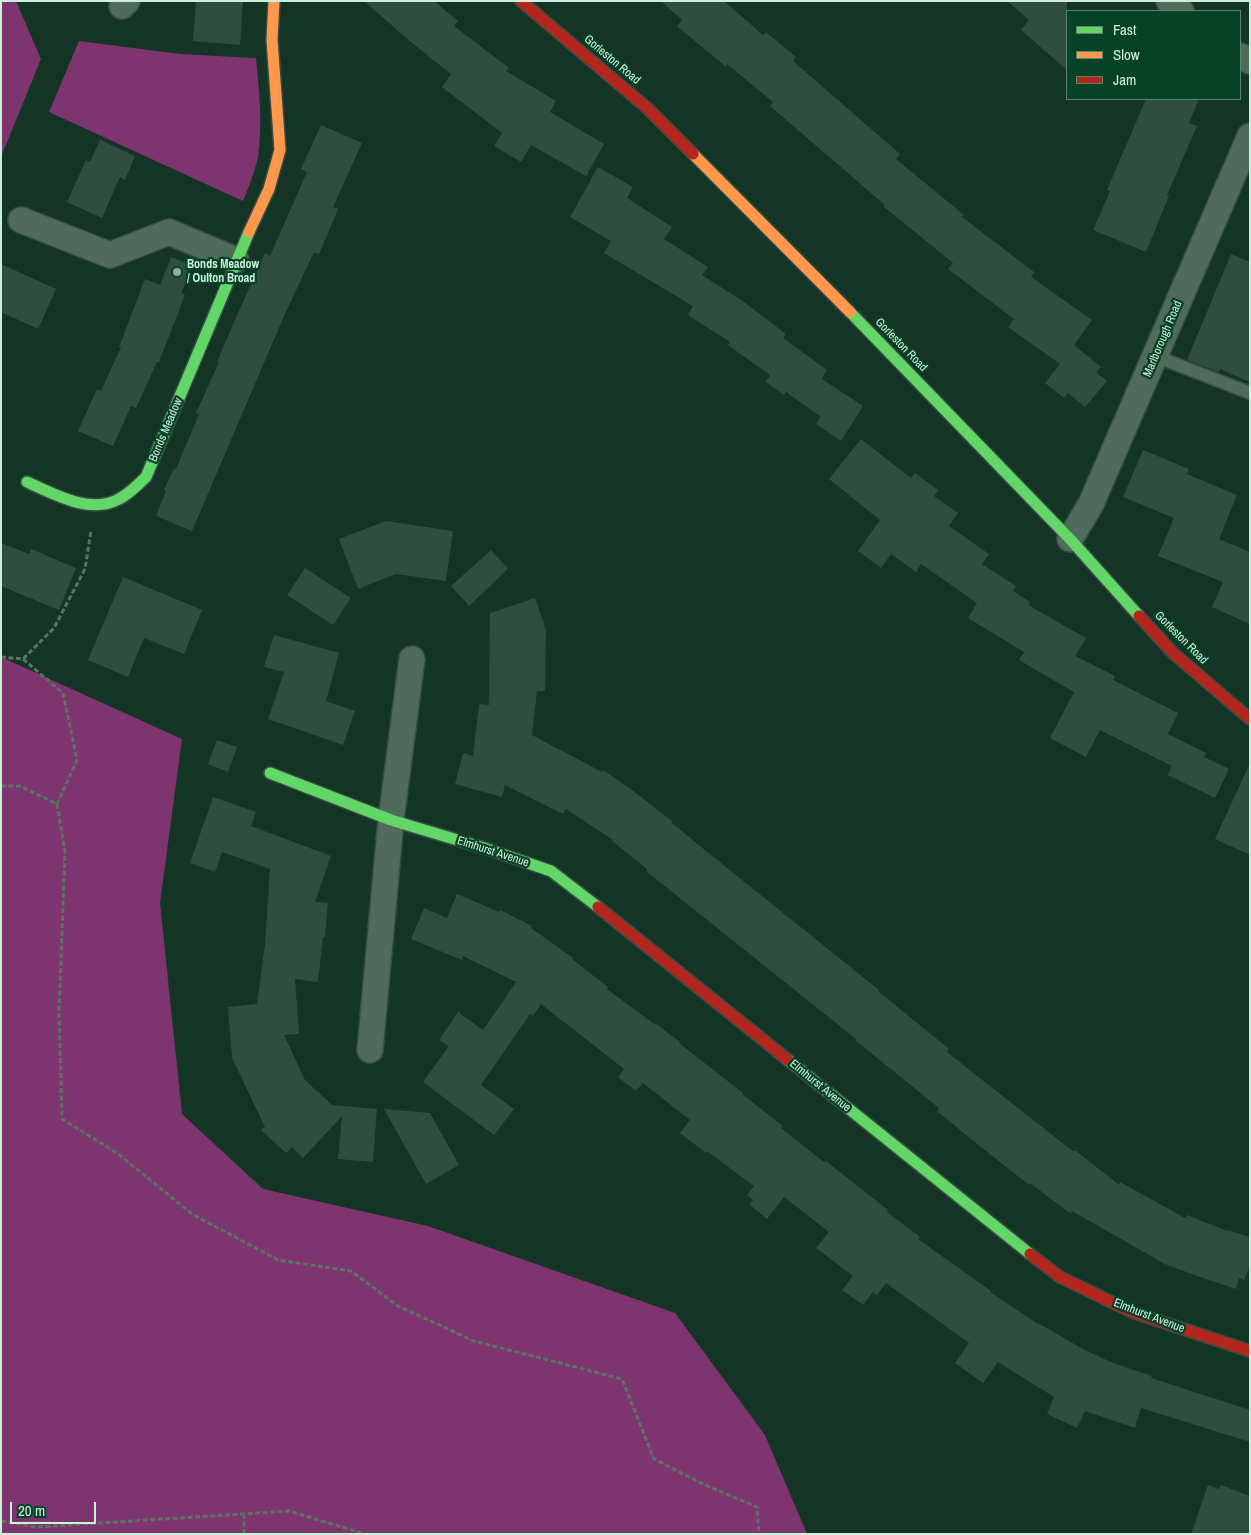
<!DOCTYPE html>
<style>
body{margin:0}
#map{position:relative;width:1251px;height:1535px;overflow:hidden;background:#143426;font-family:"Archivo Narrow",sans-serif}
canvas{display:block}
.frame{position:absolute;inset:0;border:2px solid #cdf0da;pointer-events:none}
.legend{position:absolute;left:1066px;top:10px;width:175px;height:90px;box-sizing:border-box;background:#074127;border:1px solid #56876f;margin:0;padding:6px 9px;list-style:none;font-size:15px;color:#cdf0da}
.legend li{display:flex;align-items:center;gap:10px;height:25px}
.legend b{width:25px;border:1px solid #56876f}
.scale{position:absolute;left:10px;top:1502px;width:86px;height:22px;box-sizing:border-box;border:2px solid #cdf0da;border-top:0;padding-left:6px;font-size:15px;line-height:18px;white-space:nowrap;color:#cdf0da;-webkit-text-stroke:4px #074127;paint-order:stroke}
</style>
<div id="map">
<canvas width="1251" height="1535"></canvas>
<div class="frame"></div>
<ul class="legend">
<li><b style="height:6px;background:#63d668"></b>Fast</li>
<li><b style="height:6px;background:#ff974d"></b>Slow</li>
<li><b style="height:6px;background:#b3261e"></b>Jam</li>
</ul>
<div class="scale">20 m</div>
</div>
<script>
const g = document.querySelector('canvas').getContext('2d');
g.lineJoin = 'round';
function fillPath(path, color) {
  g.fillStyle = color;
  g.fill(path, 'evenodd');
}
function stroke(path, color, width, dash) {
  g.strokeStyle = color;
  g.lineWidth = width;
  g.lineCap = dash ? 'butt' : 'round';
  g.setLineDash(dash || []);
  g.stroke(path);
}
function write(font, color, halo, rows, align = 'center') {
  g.font = font + ' "Archivo Narrow",sans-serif';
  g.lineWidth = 4.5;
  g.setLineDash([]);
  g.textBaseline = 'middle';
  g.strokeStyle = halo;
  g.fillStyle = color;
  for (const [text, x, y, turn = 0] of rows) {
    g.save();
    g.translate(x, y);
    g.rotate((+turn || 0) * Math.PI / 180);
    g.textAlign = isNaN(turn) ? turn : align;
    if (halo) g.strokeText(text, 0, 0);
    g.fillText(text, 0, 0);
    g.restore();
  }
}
const green = new Path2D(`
 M1 1H16L41 59 1 157Z
 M79 41 180 54 256 58C259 90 263 124 258 156 255 172 249 186 243 201L49 112Z
 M1 657 182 739 160 903 182 1114 263 1189 428 1226 675 1313 765 1435 807 1534H1Z`);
const building = new Path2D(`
 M196 1H243L240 45 193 41Z
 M364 1H434L458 21 454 26 509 68 506 71 556 101 550 112 604 144 586 176 531 145 521 162 494 146 502 133 442 87 451 74 412 43Z
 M661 1H724L763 35 766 32 796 57 793 61 900 154 896 159 964 215 962 217 1034 272 1031 277 1092 320 1074 345 1101 367 1096 372 1107 381 1085 407 1068 393 1064 398 1045 383 1060 364 1008 327 1014 319 948 269 953 263 883 206 885 205 770 106 773 102 727 64 725 66 677 26 682 20Z
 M1007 1H1067V70L1021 30 1029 20Z
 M1146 99H1199L1189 123 1197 126 1167 195 1169 196 1146 252 1093 230 1110 191 1107 190Z
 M321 125 362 143 333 207 338 209 329 231 319 254 314 252 284 316 192 531 156 516 166 491 164 490 174 468 176 469 199 414 196 413 219 362H217L234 322 265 253 270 256 307 172 301 169Z
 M100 140 135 156 125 180 120 177 102 218 67 202 86 160 90 162Z
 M598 167 633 187 627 198 672 227 664 239 708 267 702 275 744 302 786 334 783 338 827 370 822 379 863 406 841 441 816 424 821 417 786 392 784 395 766 382 770 375 728 345 730 342 688 315 693 306 604 253 611 241 570 217Z
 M1231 254 1250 262V382L1220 369 1219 372 1187 360Z
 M171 257 193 266 181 293 185 295 159 362H157L136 408 131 406 113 446 78 431 97 389 101 391 121 347H119L145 279 160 285Z
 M1 264 56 289 38 329 1 312Z
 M861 439 911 478 915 473 938 490 934 496 958 513 949 526 989 554 982 564 1016 586 1013 591 1030 602 1028 605 1086 638 1075 656 1115 676 1113 680 1178 713 1168 734 1206 753 1204 757 1229 769 1215 798 1168 775 1172 766 1100 730 1086 757 1050 738 1074 692 1019 660 1024 652 968 618 977 603 921 564 916 572 891 554 881 568 858 551 880 520 829 479Z
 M1143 450 1189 469 1187 474 1237 495 1219 539 1250 552V624L1212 607 1223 582 1158 556 1174 518 1123 497Z
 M386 521 453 531 446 581 396 574 358 589 339 539Z
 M1 543 29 554 31 549 76 568 59 610 1 586Z
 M491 550 508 569 469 606 451 586Z
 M305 568 351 598 333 625 287 595Z
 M123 577 202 610 184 654 144 638 128 677 88 660Z
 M535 598 546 630 545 691H537L532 735 602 772 603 770 632 790 672 821 671 822 706 851 879 990 878 991 949 1049 947 1052 995 1090 1074 1152 1075 1150 1119 1185 1120 1182 1185 1218 1187 1215 1227 1231 1228 1230 1250 1237V1265L1244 1280 1239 1278 1236 1289 1200 1277 1165 1264 1072 1211 1071 1214 1030 1183 1029 1185 971 1139 937 1111 939 1108 855 1040 856 1039 646 871 647 869 612 841 613 840 566 809 563 814 505 785 502 797 455 784 463 753 473 756 479 704 489 705 490 613Z
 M274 635 339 653 326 701 355 711 343 745 268 719 284 672 264 667Z
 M217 740 237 747 228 772 208 764Z
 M1250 763V855L1215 839Z
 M213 797 256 812 251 826 331 856 315 902 328 903 325 937H323L318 982 295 979 299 1034 284 1035 305 1080 332 1105 377 1109 373 1162 338 1159 342 1116 303 1158 292 1147 286 1153 261 1130 265 1127 232 1058 228 1007 257 1004 265 944 270 869 222 852 215 872 190 863Z
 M457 894 499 912 500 910 532 926 531 928 573 958 572 959 608 987 607 989 654 1024 655 1023 680 1042 679 1043 743 1093 742 1094 783 1126 781 1128 825 1163 826 1161 888 1210 887 1212 920 1237 918 1239 991 1291 990 1292 1038 1324V1323L1083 1349 1113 1363 1152 1376 1151 1378 1250 1410V1442L1141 1408 1135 1428 1085 1411 1077 1428 1047 1414 1054 1397 998 1362 983 1383 955 1363 969 1343 886 1283 877 1295 873 1292 863 1305 842 1290 853 1276 816 1248 829 1232 784 1197 767 1219 750 1205 753 1200 747 1195 754 1186 707 1151 706 1153 680 1133 690 1120 643 1083 636 1091 618 1077 624 1069 541 1004 533 1016 530 1014 481 1085 514 1109 494 1135 423 1082 449 1046 439 1040 458 1012 483 1030 516 982 463 956 462 960 411 939 424 908 447 918Z
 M384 1109 430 1113 459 1165 426 1184Z
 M1208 1485 1219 1489 1221 1485 1250 1496V1534H1191Z`);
const path = new Path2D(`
 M1 657 23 659 54 628 85 569 91 531
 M23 659 63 693 77 760 57 804
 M1 786H20L57 804 65 852 59 1012 62 1119 117 1153 192 1214 278 1260 351 1271 398 1306 474 1341 622 1379 654 1459 705 1485 757 1507 759 1534
 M1 1521 37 1527 289 1511 365 1534
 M244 1534V1514`);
const lane = new Path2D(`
 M1155 356 1250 393`);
const street = new Path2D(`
 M1169 1 1181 11
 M122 6 127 1
 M1240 56 1250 61
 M21 220 110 255 169 232 236 260
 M1070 539 1091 504 1250 136
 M370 1050 391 820 412 659`);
const fast = new Path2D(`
 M850 312 1070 539 1139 616
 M27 482C54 494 90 515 119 499 129 494 138 485 146 477L249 232
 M270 773 391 820 484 848 551 871 598 907
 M788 1060 1030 1254`);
const slow = new Path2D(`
 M693 154 850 312
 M249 232 269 189 280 150 272 40 274 1`);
const jam = new Path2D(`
 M521 1 646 107 693 154
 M1139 616 1173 653 1250 719
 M598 907 788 1060
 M1030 1254 1060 1277 1132 1312 1250 1351`);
const markers = [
 [177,272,5,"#8cae9b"]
];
const streetNames = [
 ["Gorleston Road",612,60,40],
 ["Marlborough Road",1163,339,-67],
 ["Gorleston Road",901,345,46],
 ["Bonds Meadow",166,430,-67],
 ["Gorleston Road",1181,638,45],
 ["Elmhurst Avenue",493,852,18],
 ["Elmhurst Avenue",820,1086,39],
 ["Elmhurst Avenue",1149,1316,21]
];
const poiNames = [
 ["Bonds Meadow",187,265],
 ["/ Oulton Broad",187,279]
];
fillPath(green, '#7e346e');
fillPath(building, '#304e40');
stroke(lane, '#364e42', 15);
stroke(street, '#364e42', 28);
stroke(fast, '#364e42', 14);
stroke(slow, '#364e42', 14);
stroke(jam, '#364e42', 14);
stroke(path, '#5a7165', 3, [5, 2.5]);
stroke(lane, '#506a5c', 12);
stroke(street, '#506a5c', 25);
stroke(fast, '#63d668', 11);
stroke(slow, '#ff974d', 11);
stroke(jam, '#b3261e', 11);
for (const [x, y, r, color] of markers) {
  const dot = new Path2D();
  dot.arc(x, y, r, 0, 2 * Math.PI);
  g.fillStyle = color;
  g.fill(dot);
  stroke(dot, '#074127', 2);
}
write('12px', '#cdf0da', '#074127', streetNames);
write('bold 12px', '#cdf0da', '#074127', poiNames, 'left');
</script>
